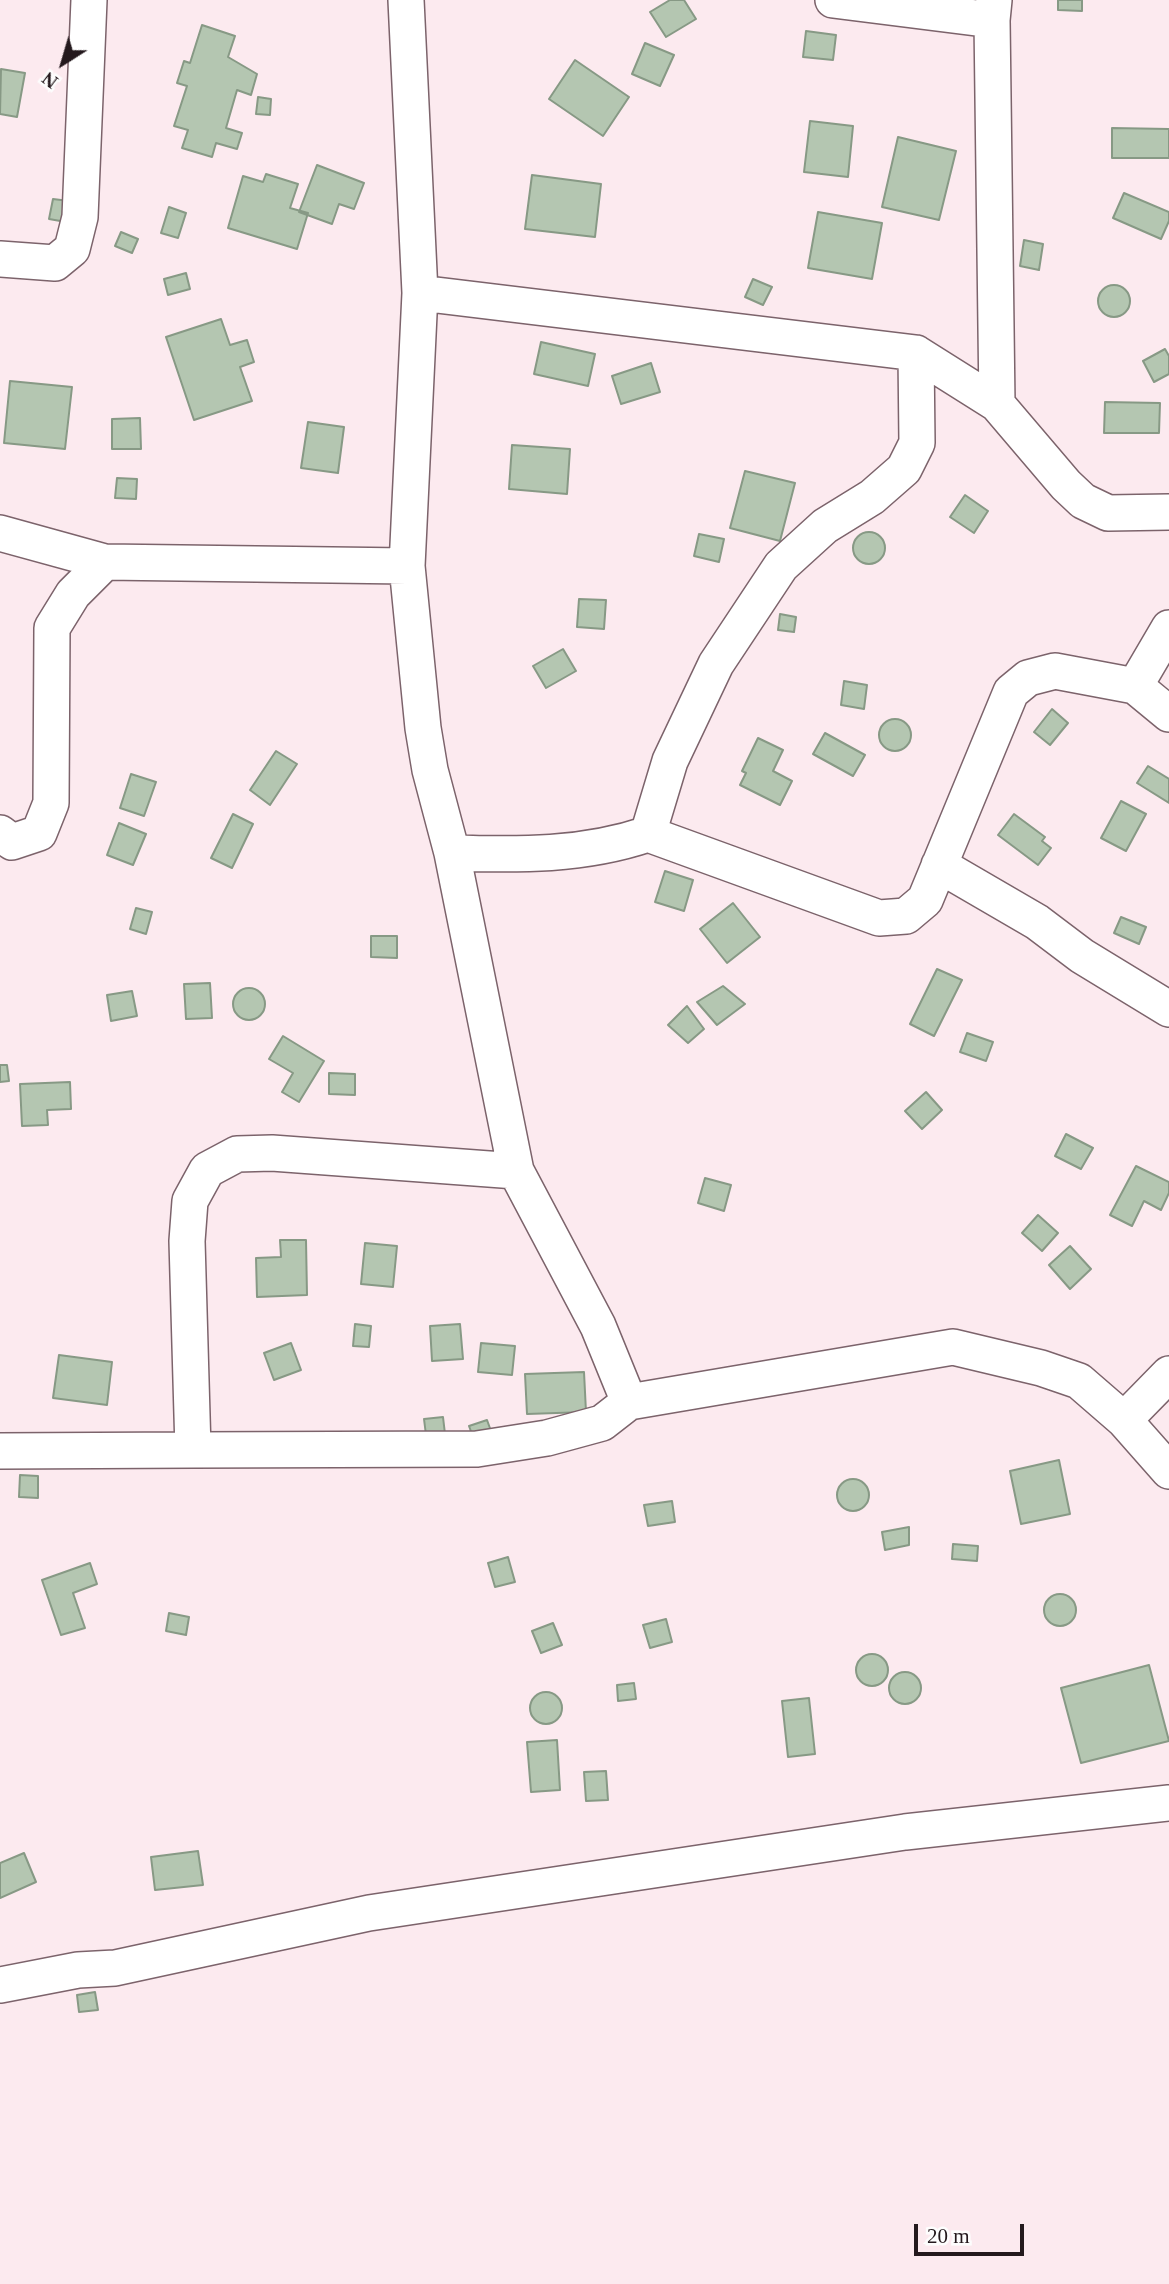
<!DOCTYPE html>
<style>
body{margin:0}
#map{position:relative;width:1169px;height:2284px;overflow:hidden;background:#fceaef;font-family:Georgia,serif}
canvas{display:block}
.north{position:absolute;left:28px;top:28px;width:70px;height:70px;-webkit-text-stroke:5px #fdfdfd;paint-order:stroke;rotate:217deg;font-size:19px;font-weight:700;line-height:28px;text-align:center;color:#24191d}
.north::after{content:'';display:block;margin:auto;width:24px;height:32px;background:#24191d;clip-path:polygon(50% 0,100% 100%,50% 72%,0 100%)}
.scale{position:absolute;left:914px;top:2224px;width:110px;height:32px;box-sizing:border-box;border:4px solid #24191d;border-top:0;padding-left:9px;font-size:21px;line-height:24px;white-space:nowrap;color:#24191d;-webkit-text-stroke:5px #fdfdfd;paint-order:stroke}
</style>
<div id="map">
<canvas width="1169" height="2284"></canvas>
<div class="north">N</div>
<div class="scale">20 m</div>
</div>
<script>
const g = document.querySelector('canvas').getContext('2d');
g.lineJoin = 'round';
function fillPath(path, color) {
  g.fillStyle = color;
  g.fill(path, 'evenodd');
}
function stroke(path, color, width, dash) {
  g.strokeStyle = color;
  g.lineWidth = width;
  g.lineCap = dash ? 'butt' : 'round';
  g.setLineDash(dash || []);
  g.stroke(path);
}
const building = new Path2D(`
 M670 0H684L696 19 666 37 650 12Z
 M1058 0H1082V11L1058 10Z
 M202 25 235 36 228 57 257 74 251 95 237 90 226 128 242 133 237 149 216 143 212 157 182 148 188 130 174 126 187 86 177 83 184 61 190 63Z
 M806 31 836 35 833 60 803 57Z
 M645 43 674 55 660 86 632 74Z
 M575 60 629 97 603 136 549 99Z
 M1 69 25 73 17 117 0 114Z
 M258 97 271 99 270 115 256 114Z
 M810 121 853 126 848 177 804 172Z
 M1112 128 1169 129V158H1112Z
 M898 137 956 151 939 220 882 207Z
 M317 165 364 183 354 209 339 204 332 224 299 212Z
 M266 174 298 184 290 208 308 213 297 249 228 228 243 176 263 182Z
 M532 175 601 184 595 237 525 229Z
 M1124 193 1169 212V221L1161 239 1113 218Z
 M53 199 69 201 66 222 49 219Z
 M169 207 186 213 178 238 161 233Z
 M818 212 882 223 872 279 808 268Z
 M121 232 138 239 132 253 115 246Z
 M1024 240 1043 244 1039 270 1020 266Z
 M186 273 190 289 168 295 164 279Z
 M753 279 772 287 763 305 745 297Z
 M1098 301a16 16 0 1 1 32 0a16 16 0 1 1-32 0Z
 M221 319 230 345 247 340 254 362 240 367 252 401 194 420 166 337Z
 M541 342 595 354 588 386 534 374Z
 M1165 349 1169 356V374L1154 382 1143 361Z
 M651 363 660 392 621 404 612 376Z
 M10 381 72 387 65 449 4 443Z
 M1105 402 1160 403 1159 433H1104Z
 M140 418 141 449H112V419Z
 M308 422 344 427 338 473 301 468Z
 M512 445 570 449 567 494 509 489Z
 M745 471 795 483 780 541 730 528Z
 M117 478 137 479 136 499 115 498Z
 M965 495 988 511 974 533 950 517Z
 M853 548a16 16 0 1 1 32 0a16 16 0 1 1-32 0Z
 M699 534 724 539 719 562 694 556Z
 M579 599 606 600 604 629 577 627Z
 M780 614 796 617 794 632 778 630Z
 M563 649 576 671 546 688 533 666Z
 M844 681 867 685 864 709 841 705Z
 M1052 709 1068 723 1050 745 1034 732Z
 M879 735a16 16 0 1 1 32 0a16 16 0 1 1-32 0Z
 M825 733 865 755 853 776 813 754Z
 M758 738 783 750 773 771 792 781 780 805 740 785 746 773 742 771Z
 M276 751 297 764 270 805 250 790Z
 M1148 766 1169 779V803L1137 783Z
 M131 774 156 782 144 816 120 808Z
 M1121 801 1146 814 1126 851 1101 838Z
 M233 814 253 824 232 868 211 858Z
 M1014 814 1045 837 1042 841 1051 848 1038 865 998 835Z
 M119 823 146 834 133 865 107 855Z
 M665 871 693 880 684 911 655 902Z
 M733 903 760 937 727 963 700 929Z
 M136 908 152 912 146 934 130 929Z
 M1121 917 1146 927 1139 944 1114 933Z
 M371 936H397V958L371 957Z
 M937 969 962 980 934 1036 910 1024Z
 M210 983 212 1018 186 1019 184 984Z
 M723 986 745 1004 717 1025 697 1002Z
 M233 1004a16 16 0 1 1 32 0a16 16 0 1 1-32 0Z
 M132 991 137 1016 111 1021 107 995Z
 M687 1006 704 1029 688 1043 668 1025Z
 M967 1033 993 1042 986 1061 960 1052Z
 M283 1036 324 1061 299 1102 282 1092 293 1073 269 1059Z
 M0 1065H7L9 1081 0 1082Z
 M329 1073 355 1074V1095L329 1094Z
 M70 1082 71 1109 47 1110 48 1125 22 1126 20 1084Z
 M926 1092 942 1110 922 1129 905 1111Z
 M1066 1134 1093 1148 1081 1169 1055 1156Z
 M1136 1166 1169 1182V1193L1161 1210 1144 1201 1132 1226 1110 1215Z
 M705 1178 731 1185 724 1211 698 1203Z
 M1038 1215 1058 1233 1042 1251 1022 1233Z
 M280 1240H306L307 1295 257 1297 256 1258 281 1257Z
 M365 1243 397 1246 393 1287 361 1284Z
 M1070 1246 1091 1269 1070 1289 1049 1265Z
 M355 1324 371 1326 369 1347 353 1346Z
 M460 1324 463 1359 432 1361 430 1326Z
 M291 1343 301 1370 274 1380 264 1353Z
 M481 1343 515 1346 512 1375 478 1372Z
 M59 1355 112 1362 107 1405 53 1398Z
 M584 1372 586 1412 527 1414 525 1374Z
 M443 1417 445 1434 426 1435 424 1419Z
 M487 1420 491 1431 473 1437 469 1426Z
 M1059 1460 1070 1514 1021 1524 1010 1471Z
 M20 1475 38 1476V1498L19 1497Z
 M837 1495a16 16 0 1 1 32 0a16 16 0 1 1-32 0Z
 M672 1501 675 1522 648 1526 644 1505Z
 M909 1527V1545L885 1550 882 1532Z
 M953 1544 978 1546 977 1561 952 1559Z
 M508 1557 515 1582 495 1587 488 1563Z
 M90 1563 97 1584 73 1593 85 1628 61 1635 42 1580Z
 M1044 1610a16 16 0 1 1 32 0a16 16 0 1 1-32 0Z
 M169 1613 189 1617 186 1635 166 1631Z
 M666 1619 672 1642 650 1648 643 1625Z
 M553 1623 562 1645 541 1653 532 1631Z
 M856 1670a16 16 0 1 1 32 0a16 16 0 1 1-32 0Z
 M1149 1665 1169 1741 1081 1763 1061 1688Z
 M889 1688a16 16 0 1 1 32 0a16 16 0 1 1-32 0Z
 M634 1683 636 1699 618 1701 617 1685Z
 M530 1708a16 16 0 1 1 32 0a16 16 0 1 1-32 0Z
 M809 1698 815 1754 788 1757 782 1701Z
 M557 1740 560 1790 531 1792 527 1742Z
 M606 1771 608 1800 586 1801 584 1772Z
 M198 1851 203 1885 155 1890 151 1857Z
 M24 1853 36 1882 0 1898V1863Z
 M95 1992 98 2010 79 2012 77 1995Z`);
const minor = new Path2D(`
 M406 0 420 293 407 566
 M833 0 992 20
 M994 0 992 20 997 404
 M0 259 55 263 72 249 80 217 89 0
 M420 293 916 353 997 404 1066 485 1083 501 1108 513 1169 512
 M0 533 105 562
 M1135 686 1169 628
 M0 833 12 842 39 833 51 803 52 628 73 594 105 562 407 566 423 728 430 770 452 853 516 1171
 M648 834 670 761 716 664 781 566 825 526 872 497 904 469 917 443 916 353
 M452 853C519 855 583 856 648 834L879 918 906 916 925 900 1011 692 1028 678 1055 671 1135 686 1169 714
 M939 865 1037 922 1082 956 1169 1009
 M1124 1420 1169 1374
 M193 1450 477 1449 547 1438 602 1423 629 1402
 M0 1451 193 1450 187 1241 190 1201 207 1170 237 1154 272 1153 516 1171 598 1326 629 1402 953 1347 1041 1368 1079 1381 1124 1420 1169 1471
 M0 1985 78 1970 115 1968 369 1913 905 1832 1169 1803`);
fillPath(building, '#b4c6b1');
stroke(building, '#879985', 2);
stroke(minor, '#7c636b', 38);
stroke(minor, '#fff', 35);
</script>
